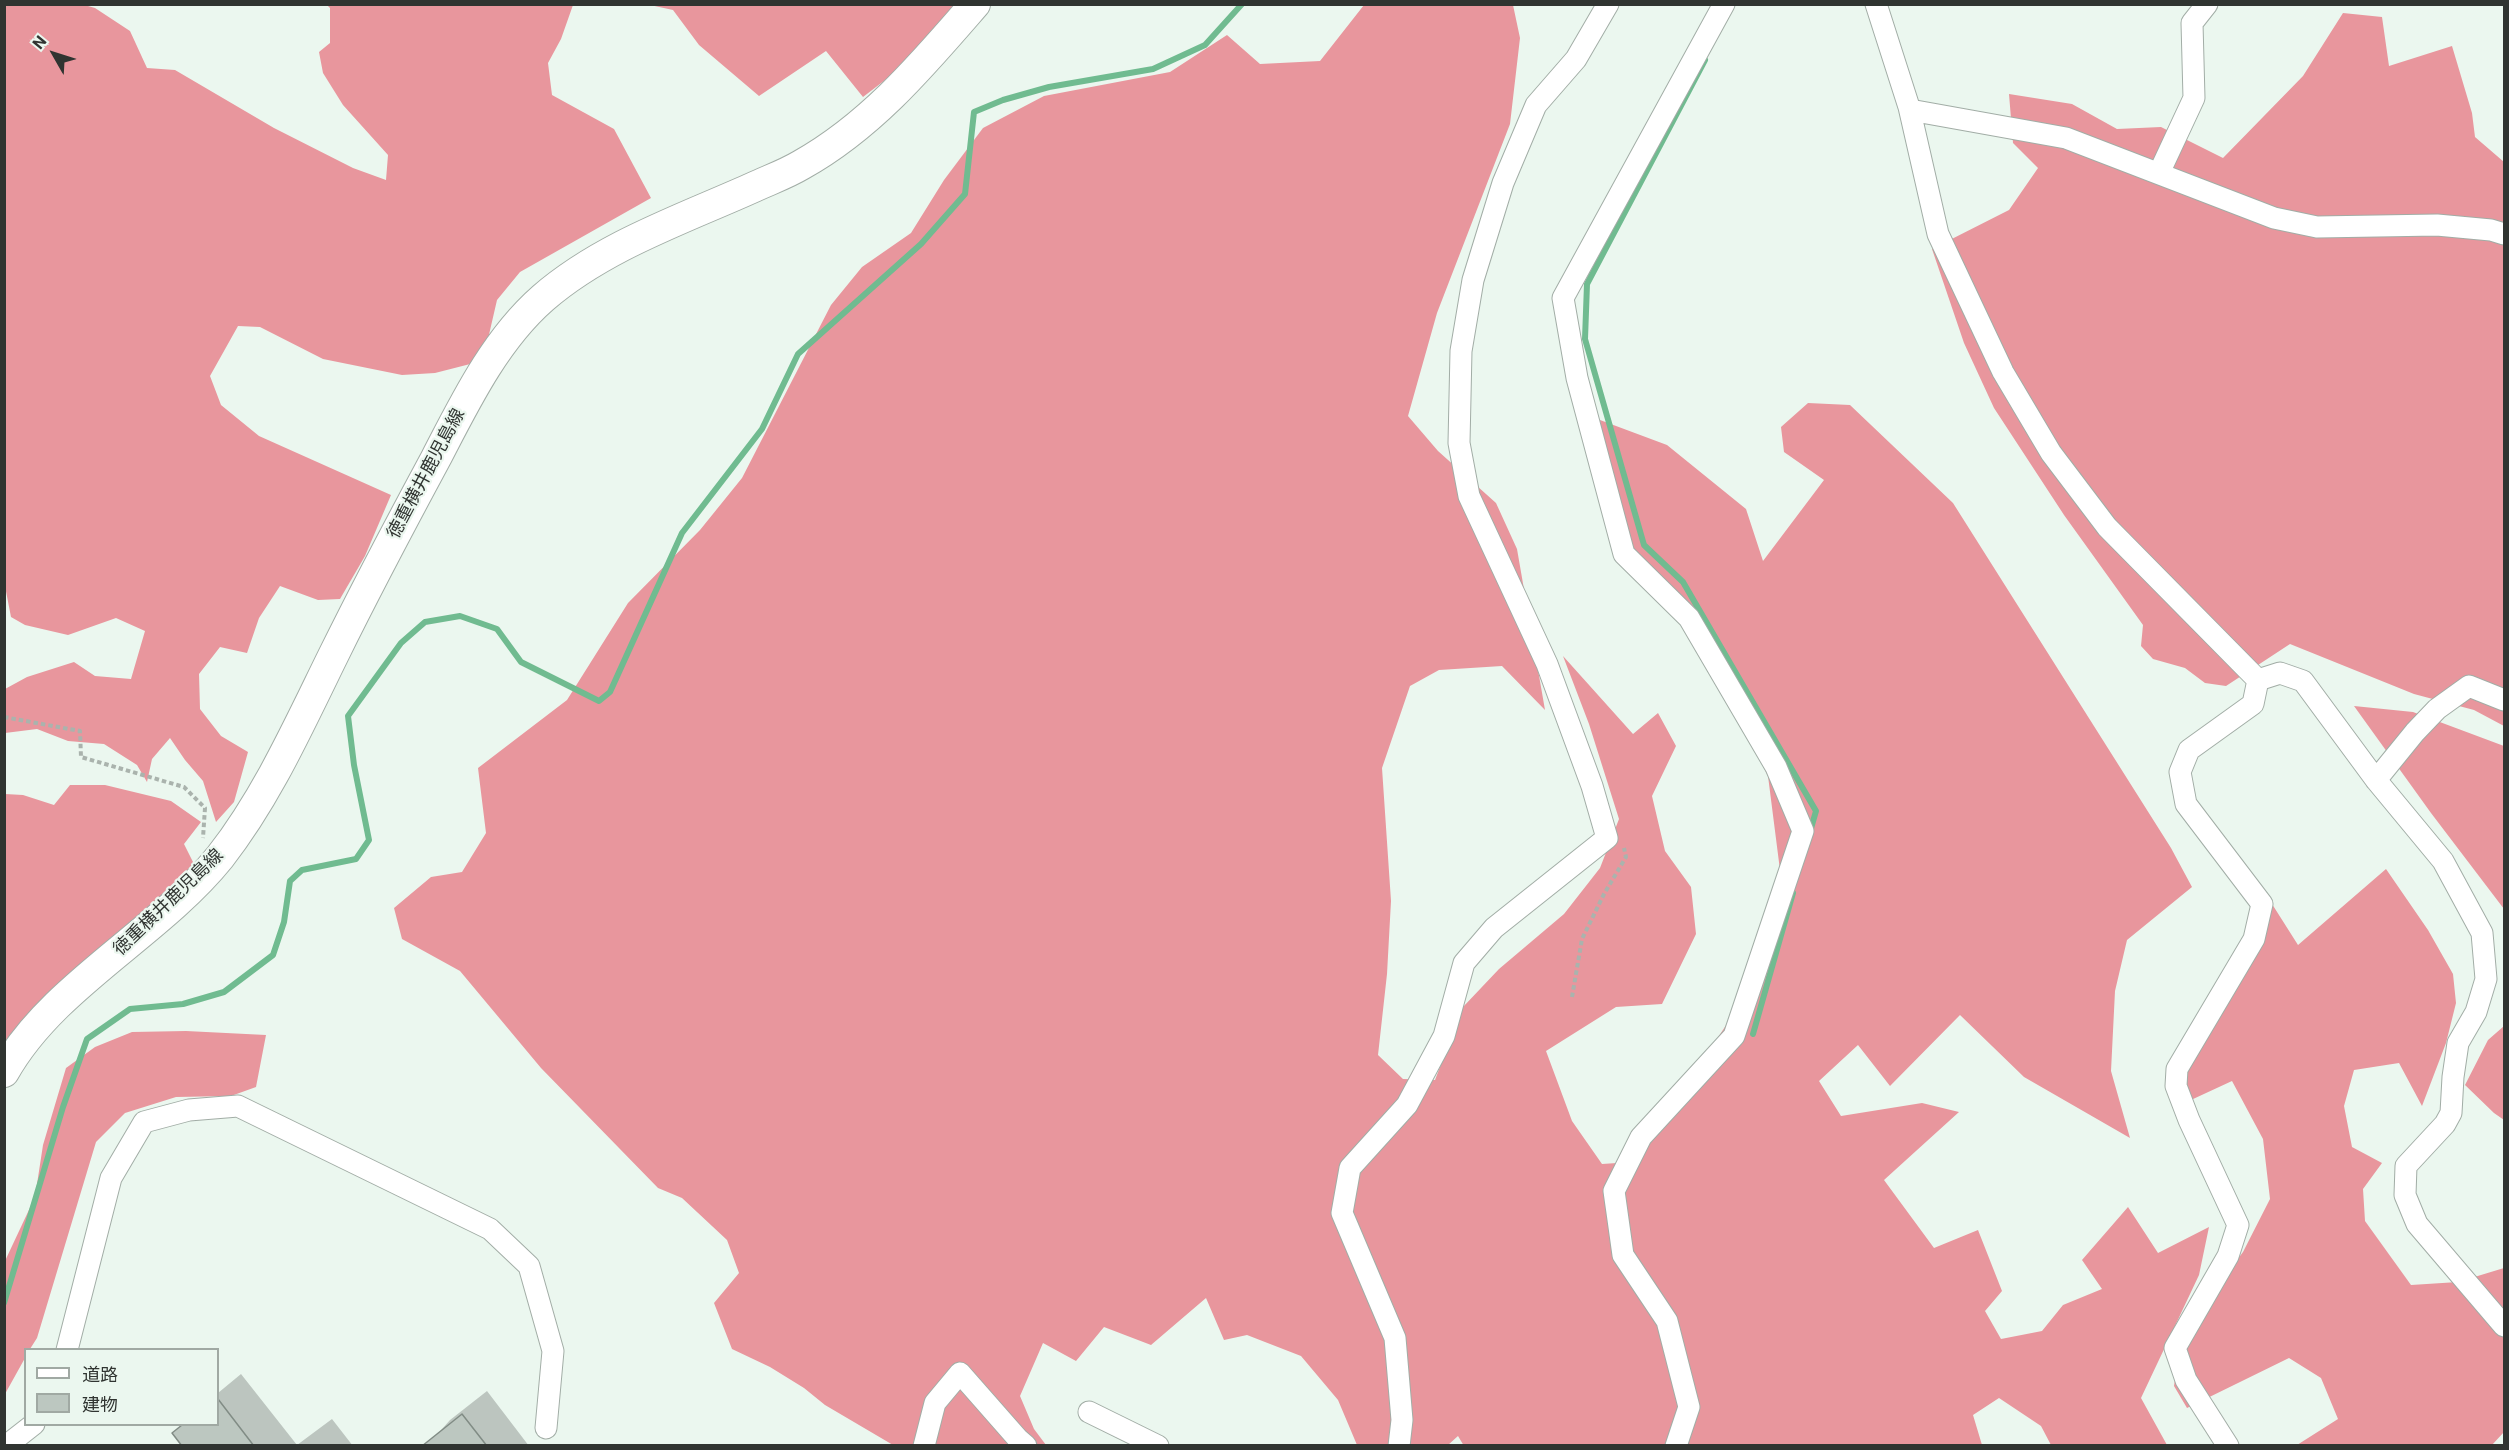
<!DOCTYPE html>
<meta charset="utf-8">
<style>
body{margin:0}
#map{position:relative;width:2509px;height:1450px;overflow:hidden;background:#ebf7ef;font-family:Roboto,"Noto Sans JP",sans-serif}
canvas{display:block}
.frame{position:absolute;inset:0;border:6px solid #303431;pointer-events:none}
.legend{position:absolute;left:24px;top:1348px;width:195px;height:78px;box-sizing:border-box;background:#ebf7ef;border:2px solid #a0a9a3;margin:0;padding:8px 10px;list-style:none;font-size:18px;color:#303431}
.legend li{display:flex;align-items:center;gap:12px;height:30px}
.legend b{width:30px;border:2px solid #a0a9a3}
.north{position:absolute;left:24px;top:24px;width:60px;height:60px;-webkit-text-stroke:4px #ebf7ef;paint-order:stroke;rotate:309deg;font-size:16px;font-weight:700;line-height:24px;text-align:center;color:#303431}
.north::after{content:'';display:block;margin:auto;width:21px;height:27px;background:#303431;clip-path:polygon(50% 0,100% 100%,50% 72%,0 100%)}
</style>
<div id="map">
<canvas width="2509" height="1450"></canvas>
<div class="frame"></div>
<ul class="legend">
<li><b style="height:8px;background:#fff"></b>道路</li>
<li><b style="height:16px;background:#bcc7c0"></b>建物</li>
</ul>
<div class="north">N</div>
</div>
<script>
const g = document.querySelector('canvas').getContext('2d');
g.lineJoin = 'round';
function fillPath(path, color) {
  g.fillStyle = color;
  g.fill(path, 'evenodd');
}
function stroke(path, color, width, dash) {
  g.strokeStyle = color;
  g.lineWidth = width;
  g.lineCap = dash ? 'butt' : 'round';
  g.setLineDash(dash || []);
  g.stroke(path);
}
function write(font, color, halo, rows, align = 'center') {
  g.font = font + ' Roboto,"Noto Sans JP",sans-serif';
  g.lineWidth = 4.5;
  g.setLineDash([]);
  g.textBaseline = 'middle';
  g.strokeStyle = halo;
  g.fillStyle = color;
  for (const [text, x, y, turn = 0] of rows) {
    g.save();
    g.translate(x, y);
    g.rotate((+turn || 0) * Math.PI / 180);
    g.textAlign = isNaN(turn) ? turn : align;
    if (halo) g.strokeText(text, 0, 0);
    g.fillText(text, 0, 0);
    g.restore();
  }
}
const forest = new Path2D(`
 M81 4 95 8 130 31 147 68 175 70 274 128 353 168 386 180 388 155 343 105 323 73 319 52 330 43V8L327 5H573L561 39 548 63 552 95 614 129 651 198 520 272 497 300 488 339 478 362 435 373 402 375 323 359 260 327 238 326 210 376 221 405 259 436 391 495 365 556 340 599 318 600 280 586 259 618 247 653 220 647 199 674 200 709 221 736 248 752 234 802 216 822 203 781 185 760 170 738 152 759 147 782 137 765 104 744 68 741 37 729 5 733V689L27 677 74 662 95 676 131 679 145 631 116 618 68 635 25 625 11 617 4 581V5Z
 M650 5H961L902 67 863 97 826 51 759 96 699 45 673 10Z
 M1364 5H1513L1520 38 1510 124 1437 313 1408 416 1438 451 1496 503 1517 549 1545 710 1502 666 1439 670 1410 686 1382 768 1391 901 1387 974 1378 1055 1403 1079 1435 1080 1463 1007 1499 969 1564 914 1600 868 1619 819 1589 724 1563 656 1633 734 1658 713 1676 746 1652 796 1665 851 1691 887 1696 934 1662 1004 1616 1007 1546 1051 1572 1121 1602 1164 1632 1162 1666 1117 1768 961 1781 878 1768 776 1708 659 1652 589 1605 498 1600 420 1667 445 1746 509 1763 561 1824 480 1784 452 1781 427 1808 403 1850 405 1953 503 2171 848 2192 887 2127 940 2115 991 2111 1071 2130 1138 2024 1077 1960 1015 1890 1086 1858 1045 1819 1081 1841 1116 1922 1103 1959 1112 1884 1180 1934 1248 1978 1230 2002 1291 1985 1311 2001 1339 2042 1331 2063 1305 2102 1289 2082 1260 2128 1207 2158 1253 2209 1227 2199 1275 2141 1398 2167 1445H2051L2041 1426 1999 1398 1973 1415 1982 1445 1464 1446 1458 1436 1448 1445H1357L1338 1400 1301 1356 1247 1335 1224 1340 1206 1298 1151 1345 1104 1327 1076 1361 1043 1343 1020 1396 1034 1429 1046 1445H893L825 1405 804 1388 770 1367 732 1349 714 1303 739 1273 727 1240 682 1198 658 1188 541 1068 460 971 402 939 394 908 431 877 462 872 486 833 478 768 567 700 628 603 700 530 742 478 831 305 862 267 911 233 944 180 983 128 1044 96 1170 72 1227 35 1260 64 1320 61Z
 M2343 13 2382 17 2389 66 2452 46 2472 113 2475 137 2504 162V726L2474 710 2414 694 2290 644 2226 686 2205 683 2185 668 2153 659 2141 646 2143 625 2064 515 1994 408 1964 343 1932 249 2009 210 2038 168 2013 143 2009 94 2072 104 2117 129 2161 127 2223 158 2303 76Z
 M2354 706 2413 712 2504 746V909L2431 813Z
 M70 785H105L171 801 201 822 184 844 194 864 5 1051V794L23 795 54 805Z
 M2386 869 2428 930 2453 974 2456 1003 2446 1043 2422 1106 2399 1063 2354 1070 2344 1106 2352 1147 2382 1163 2363 1189 2365 1221 2411 1285 2458 1282 2504 1268V1432L2492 1445H2297L2338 1419 2321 1378 2289 1358 2187 1408 2174 1386 2179 1352 2192 1320 2243 1252 2270 1199 2263 1139 2232 1081 2178 1106 2165 1079 2250 927 2253 874 2298 945Z
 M2504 1026V1120L2494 1113 2465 1085 2488 1040Z
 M186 1031 266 1035 256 1087 231 1096 176 1097 125 1113 96 1142 37 1338 30 1349 26 1350 25 1358 5 1394V1261L35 1197 43 1145 66 1068 95 1047 132 1032Z`);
const shadow = new Path2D(`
 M241 1374 297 1445 332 1419 353 1446H184L174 1433 182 1424H218V1393Z
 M487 1391 529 1446H427L450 1420Z`);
const stream = new Path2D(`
 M1705 60 1587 284 1585 339 1644 545 1683 582 1816 811 1810 832
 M1753 1034 1793 893
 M4 1303 63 1107 87 1039 130 1009 183 1004 224 992 273 955 284 922 290 881 302 870 356 859 369 840 354 765 348 716 401 643 425 622 460 616 497 629 521 662 599 701 610 692 682 533 762 429 798 354 921 244 965 194 974 112 1003 100 1049 87 1153 69 1205 45 1242 4`);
const building = new Path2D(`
 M218 1399 254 1446H182L172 1433 182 1425H218Z
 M462 1414 487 1446H422Z`);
const path = new Path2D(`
 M4 717 80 731 81 757 184 787 205 808 203 838
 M1572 997 1582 939 1604 894 1626 857 1624 848`);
const minor = new Path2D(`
 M1876 4 1909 107 1938 234 2003 372 2051 453 2107 527 2258 680 2280 673 2303 681 2376 780 2443 861 2482 933 2486 979 2476 1012 2458 1043 2453 1077 2451 1113 2445 1124 2406 1166 2405 1195 2417 1224 2504 1326
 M1910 110 2066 138 2274 218 2317 227 2437 225 2491 230 2504 234
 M2159 173 2194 98 2192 23 2207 4
 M2376 780 2415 732 2437 709 2469 686 2504 700
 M67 1350 111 1178 144 1122 189 1110 238 1106 490 1229 529 1266 553 1351 546 1428
 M1089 1412 1158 1446
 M6 1446 34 1424
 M924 1446 935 1403 960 1373 1018 1439 1026 1446
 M1399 1446 1402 1420 1395 1338 1342 1213 1350 1168 1407 1105 1444 1036 1464 963 1494 928 1607 838 1592 786 1547 664 1469 496 1459 443 1461 351 1473 280 1503 183 1536 105 1576 59 1608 4
 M1676 1446 1689 1407 1667 1321 1623 1255 1614 1191 1641 1137 1734 1036 1803 831 1776 767 1689 618 1624 554 1577 378 1563 298 1724 4
 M2228 1446 2186 1380 2175 1348 2228 1256 2238 1225 2189 1120 2176 1086 2177 1069 2254 939 2262 904 2186 804 2180 772 2189 750 2253 704 2258 680`);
const secondary = new Path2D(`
 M4 1072C52 986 158 934 220 857 267 797 299 725 333 656 366 589 401 523 436 458 465 402 495 340 543 298 603 246 683 219 754 187 769 180 786 174 801 165 871 126 923 64 975 4`);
const streetNames = [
 ["徳重横井鹿児島線",427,474,-62],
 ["徳重横井鹿児島線",169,903,-44]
];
fillPath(forest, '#e8969d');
fillPath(shadow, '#0003');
stroke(stream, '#70bb90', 6);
fillPath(building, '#bcc7c0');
stroke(building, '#818c85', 1.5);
stroke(minor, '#a2ada6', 23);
stroke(secondary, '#a2ada6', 32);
stroke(path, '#aab3ad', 4, [4.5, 3]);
stroke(minor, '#fff', 21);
stroke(secondary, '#fff', 30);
write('18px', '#303431', '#ebf7ef', streetNames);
</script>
